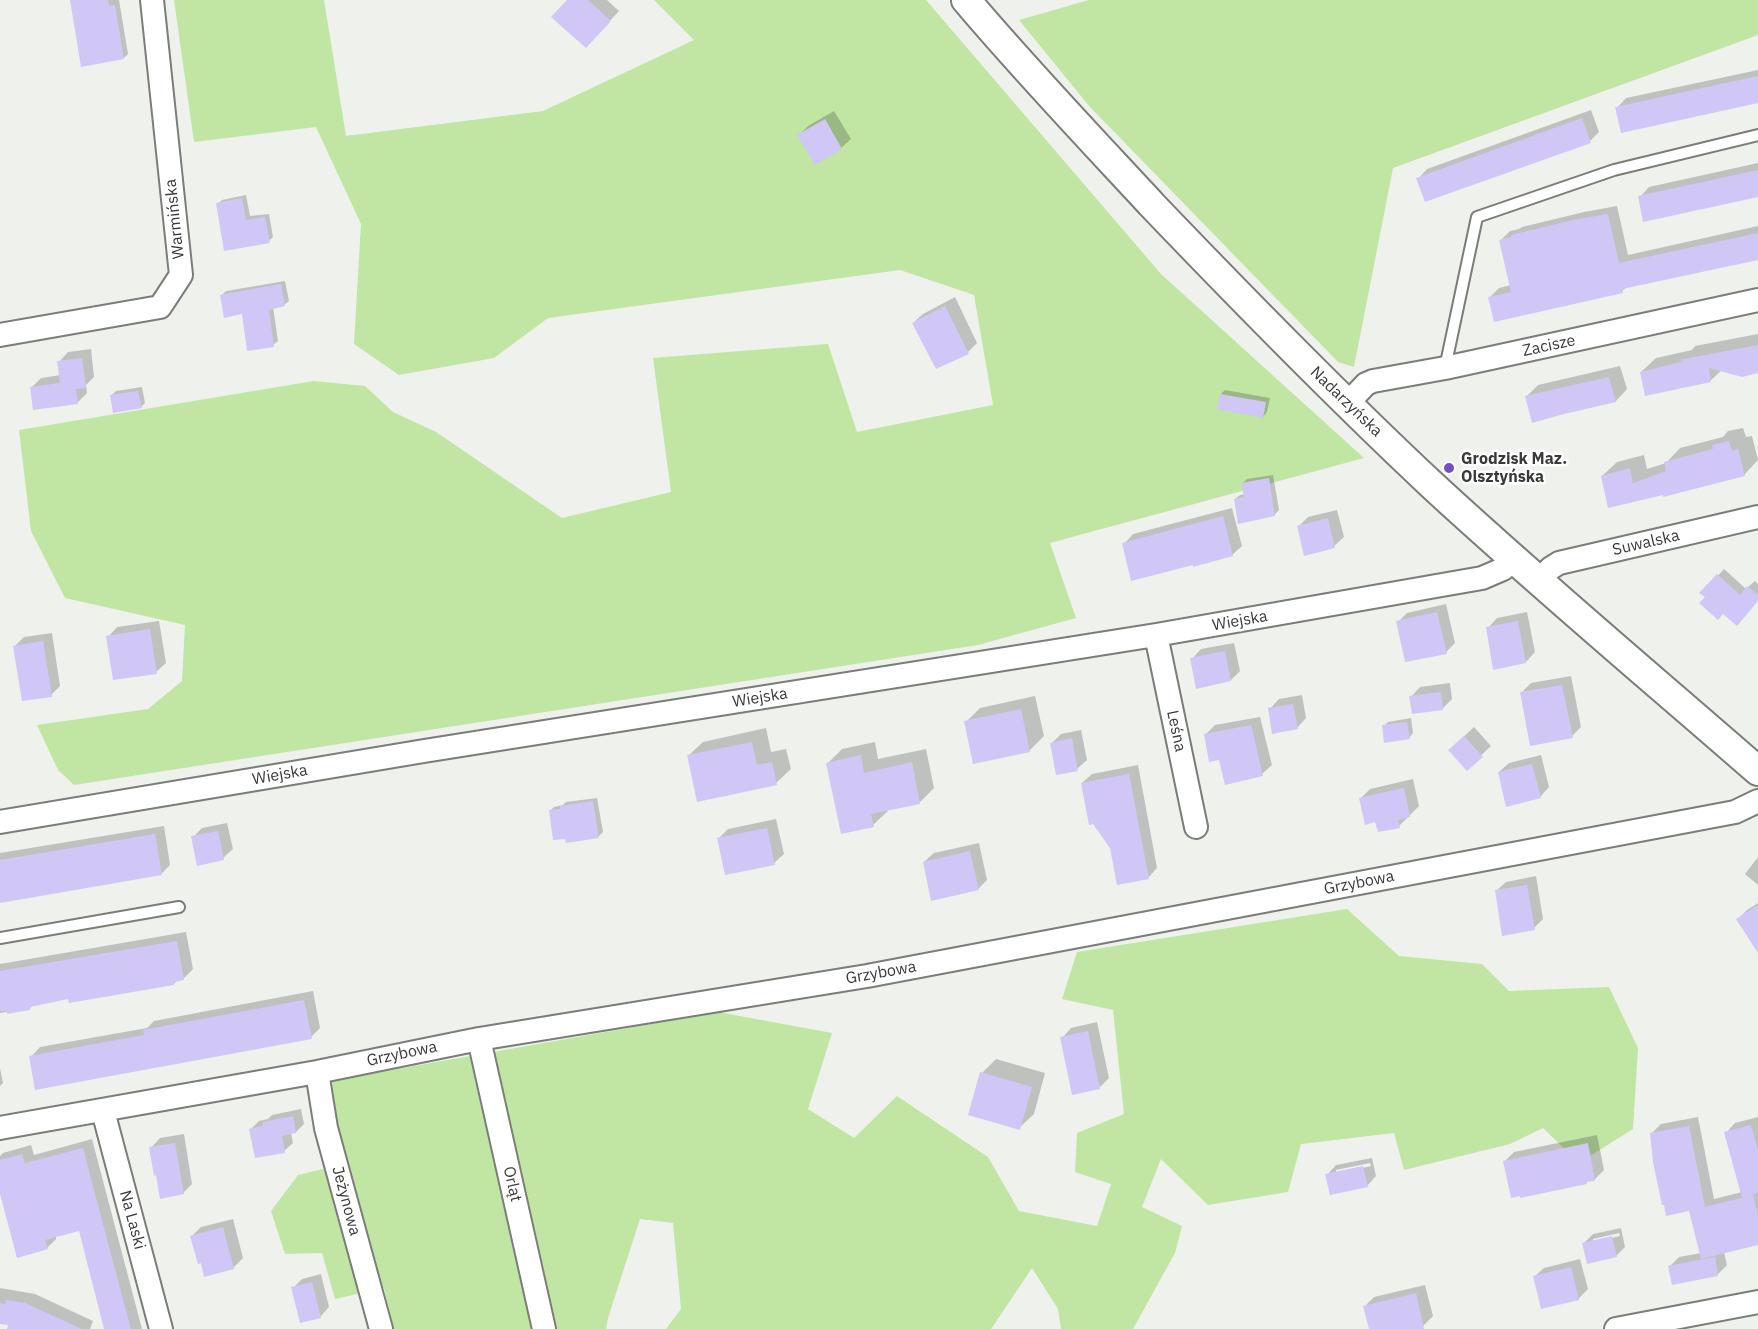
<!DOCTYPE html>
<meta charset="utf-8">
<style>
body{margin:0}
canvas{display:block;background:#eef1ec}
</style>
<canvas width="1758" height="1329"></canvas>
<script>
const g = document.querySelector('canvas').getContext('2d');
g.lineJoin = 'round';
function fillPath(path, color) {
  g.fillStyle = color;
  g.fill(path, 'evenodd');
}
function stroke(path, color, width, dash) {
  g.strokeStyle = color;
  g.lineWidth = width;
  g.lineCap = dash ? 'butt' : 'round';
  g.setLineDash(dash || []);
  g.stroke(path);
}
function write(font, color, halo, rows, align = 'center') {
  g.font = font + ' "IBM Plex Sans",sans-serif';
  g.lineWidth = 5;
  g.setLineDash([]);
  g.textBaseline = 'middle';
  g.strokeStyle = halo;
  g.fillStyle = color;
  for (const [text, x, y, turn = 0] of rows) {
    g.save();
    g.translate(x, y);
    g.rotate((+turn || 0) * Math.PI / 180);
    g.textAlign = isNaN(turn) ? turn : align;
    if (halo) g.strokeText(text, 0, 0);
    g.fillText(text, 0, 0);
    g.restore();
  }
}
const green = new Path2D(`
 M174 0H324L346 136 543 111 694 40 654 0H926L1161 274 1364 458 1050 543 1076 618 978 645 74 785 58 770 37 725 148 709 182 681 185 625 65 598 31 531 19 430 314 381 365 386 393 412 436 432 562 518 671 492 653 358 828 344 857 432 993 405 974 295 900 270 548 318 494 358 399 375 354 344 361 224 316 127 194 142Z
 M1089 0H1758V35L1393 168 1354 367 1338 362 1089 106 1019 20Z
 M1347 909 1399 956 1482 964 1509 991 1609 987 1638 1048 1633 1129 1579 1163 1543 1128 1510 1144 1404 1170 1394 1133 1301 1144 1288 1192 1208 1205 1161 1159 1142 1207 1182 1226 1175 1253 1133 1329H1061L1058 1309 1032 1268 991 1329H666L681 1309 673 1223 640 1219 608 1318 606 1329H394L384 1288 335 1299 322 1253 285 1254 271 1211 298 1175 344 1164 330 1081 718 1012 832 1033 808 1109 854 1138 897 1096 988 1157 1019 1211 1097 1226 1111 1184 1075 1172 1077 1133 1124 1114 1113 1010 1062 999 1077 952Z`);
const shadow = new Path2D(`
 M71 0H119L128 54 124 58Z
 M569 0H607L619 11 595 37Z
 M1758 70V101L1617 108 1626 98Z
 M1591 110 1599 132 1590 141 1418 179 1427 169Z
 M834 111 851 139 841 148 799 135 808 126Z
 M1758 163V195L1640 197 1649 187Z
 M246 195 250 216 269 214 273 237 269 241 218 204 222 200Z
 M1617 206 1628 255 1758 226V258L1627 287 1622 291 1490 297 1499 288 1511 285 1501 240 1510 231 1519 229 1522 227 1584 212Z
 M285 281 289 301 284 305 273 307 278 341 273 345 244 312 222 295 226 291Z
 M955 297 977 343 968 352 913 323 923 314Z
 M1758 334V371L1722 370 1710 381 1641 372 1656 358 1692 350 1695 346Z
 M91 349 94 377 86 385 87 393 78 402 32 387 41 378 61 375 59 362 68 352Z
 M1620 366 1627 389 1616 401 1526 397 1538 385Z
 M142 387 145 403 141 407 112 395 116 391Z
 M1225 390 1270 398 1267 412 1263 417 1221 394Z
 M1743 428 1746 437 1752 436 1758 460 1744 475 1665 495 1602 476 1617 462 1644 455 1647 469 1666 463 1680 448 1723 437 1728 431Z
 M1273 475 1279 510 1274 515 1235 499 1240 495 1245 494 1243 483 1247 479Z
 M1232 508 1242 546 1232 555 1124 544 1133 534Z
 M1337 510 1344 537 1334 546 1299 526 1308 517Z
 M1724 569 1746 589 1755 581 1758 584V600L1707 597 1702 593Z
 M1446 604 1455 643 1446 652 1398 622 1407 613Z
 M1527 612 1535 652 1526 662 1495 668 1488 628 1497 618Z
 M159 621 166 663 156 672 108 637 117 627Z
 M52 633 60 686 51 695 15 646 24 637Z
 M1234 643 1240 671 1231 680 1192 659 1201 649Z
 M1571 676 1581 727 1572 736 1521 693 1531 683Z
 M1450 683 1452 699 1443 708 1411 697 1420 687Z
 M1302 695 1306 718 1297 728 1270 709 1279 699Z
 M1035 696 1044 736 1029 751 966 722 980 708Z
 M1260 717 1272 765 1262 774 1220 758 1205 735 1215 725Z
 M1411 718 1413 733 1409 738 1384 726 1388 722Z
 M1474 727 1491 746 1467 769 1459 741Z
 M766 728 771 752 786 749 791 769 776 783 688 756 703 742Z
 M1081 730 1087 760 1077 769 1052 743 1061 734Z
 M875 742 878 759 926 749 934 788 920 802 887 809 888 811 873 825 828 763 842 749Z
 M1541 755 1549 787 1540 797 1499 772 1509 763Z
 M1138 765 1157 868 1148 878 1112 848 1093 823 1082 783 1092 774Z
 M1413 779 1419 806 1399 826 1376 821 1360 799 1370 789Z
 M597 798 603 832 598 837 550 811 554 807 563 805 566 802Z
 M776 819 784 854 774 863 718 839 728 829Z
 M227 823 233 849 223 858 193 837 202 828Z
 M164 826 170 865 161 874 0 901V853Z
 M979 843 987 880 978 889 924 862 934 853Z
 M1758 857V885L1745 874Z
 M1536 876 1543 919 1534 928 1496 891 1506 882Z
 M1758 903V934L1738 919 1747 910Z
 M186 932 193 969 183 979H178L174 984 69 998 33 1005 30 1008 0 1013V964Z
 M313 991 320 1028 311 1037 31 1057 40 1047 147 1028 154 1021Z
 M1097 1022 1109 1078 1100 1087 1062 1038 1071 1028Z
 M996 1059 1045 1073 1034 1114 1019 1128 982 1073Z
 M0 1068 3 1083 0 1086Z
 M301 1109 304 1124 296 1132 291 1133 293 1143 284 1151 251 1129 259 1121 268 1119 272 1115Z
 M1698 1117 1714 1199 1742 1192 1726 1133 1735 1123 1758 1117V1244L1724 1252 1727 1265 1718 1274 1673 1283 1670 1266 1679 1257 1701 1253 1690 1210 1651 1134 1661 1124Z
 M184 1134 192 1184 183 1193 151 1148 160 1138Z
 M1597 1135 1604 1170 1595 1179 1589 1180 1586 1183 1505 1161 1514 1152Z
 M92 1139 142 1329H106L80 1229 56 1236V1239L47 1248 0 1188V1156L3 1153 31 1145 34 1155Z
 M1372 1158 1376 1176 1367 1186 1327 1175 1336 1165ZM1370 1163 1371 1166 1336 1174V1170Z
 M233 1219 243 1258 234 1267 205 1275 192 1236 201 1227Z
 M1621 1228 1625 1247 1616 1256 1584 1243 1593 1234ZM1619 1233 1620 1236 1593 1242V1239Z
 M1580 1259 1588 1289 1578 1299 1534 1277 1544 1268Z
 M321 1274 329 1307 320 1317 293 1288 302 1279Z
 M1425 1285 1433 1316 1423 1326 1409 1329H1370L1365 1306 1374 1297Z
 M0 1288 35 1294 93 1321 90 1329H9L10 1324 0 1322Z`);
const building = new Path2D(`
 M70 0H108L109 6 115 5 124 59 81 67Z
 M567 0H588L611 21 586 48 551 17Z
 M1758 76V103L1621 133 1615 107Z
 M1582 118 1591 143 1425 202 1416 178Z
 M825 119 842 149 815 165 797 135Z
 M1758 170V197L1643 222 1638 196Z
 M242 198 246 220 265 217 270 243 224 251 216 203Z
 M1608 214 1619 263 1758 233V260L1622 289 1623 293 1494 322 1488 297 1511 292 1499 240 1511 237V235L1573 220Z
 M281 284 285 306 269 310 274 347 247 351 242 314 224 318 220 295Z
 M945 306 969 354 936 369 912 323Z
 M1758 345V373L1742 377 1709 368 1711 382 1645 396 1640 372 1685 361 1679 360Z
 M82 358 86 388 76 389 78 404 33 410 30 387 60 383 57 361Z
 M1609 377 1616 402 1560 415 1532 423 1525 396Z
 M138 391 142 408 113 413 110 395Z
 M1220 394 1266 402 1263 418 1217 409Z
 M1729 441 1732 451 1738 449 1745 476 1663 497V495L1608 508 1601 476 1630 468 1633 483 1666 471 1664 462 1713 449 1712 445Z
 M1269 478 1275 516 1238 524 1234 499 1244 497 1241 483Z
 M1223 516 1233 556 1193 567V565L1131 581 1122 543Z
 M1328 518 1335 548 1304 556 1297 526Z
 M1717 574 1740 595 1747 586 1758 595V601L1737 626 1723 614 1718 620 1699 603 1705 597 1699 593Z
 M1437 612 1447 654 1405 662 1396 621Z
 M1518 621 1526 663 1493 670 1486 627Z
 M150 629 157 674 113 680 106 636Z
 M43 641 52 697 22 701 13 646Z
 M1225 651 1231 681 1196 689 1190 658Z
 M1562 685 1573 738 1530 746 1520 692Z
 M1441 692 1443 710 1412 714 1409 696Z
 M1293 704 1298 729 1272 734 1268 708Z
 M1021 709 1030 752 973 764 964 721Z
 M1407 722 1410 739 1384 743 1382 725Z
 M1251 725 1263 776 1225 785 1219 760 1209 762 1204 734Z
 M1464 736 1483 757 1467 771 1448 750Z
 M1072 738 1078 771 1056 775 1050 743Z
 M752 742 757 765 772 762 777 785 697 802 687 755Z
 M861 755 864 773 912 762 920 804 871 814 874 827 841 834 826 763Z
 M1532 764 1541 798 1506 807 1498 772Z
 M1129 774 1149 879 1117 885 1110 848 1093 824 1089 825 1081 783Z
 M1404 788 1410 817 1398 820 1400 828 1378 832 1375 822 1365 825 1359 798Z
 M593 801 599 838 566 843 565 839 553 840 549 810 560 809V806Z
 M767 828 775 865 725 875 717 838Z
 M218 831 224 860 197 866 191 836Z
 M155 834 162 875 0 903V860Z
 M970 851 979 890 931 901 923 862Z
 M1527 885 1535 930 1502 936 1495 890Z
 M1758 905V953L1736 919Z
 M177 941 184 980 174 982V985L69 1003 68 999 30 1007V1010L7 1014V1011H0V971Z
 M304 1000 312 1039 35 1090 29 1056 144 1035 143 1030Z
 M1088 1031 1100 1089 1072 1095 1060 1037Z
 M980 1072 1032 1087 1020 1130 968 1115Z
 M293 1116 296 1133 282 1136 285 1153 255 1158 249 1129 263 1126V1122Z
 M1751 1125 1758 1150V1193L1742 1198 1724 1132Z
 M1689 1126 1705 1207 1753 1195 1758 1214V1245L1701 1259 1689 1211 1666 1216 1664 1205H1662L1653 1162 1650 1133Z
 M175 1143 184 1194 160 1199 156 1175 154 1176 149 1147Z
 M1588 1143 1595 1181 1586 1182 1587 1184 1520 1198V1196L1511 1198 1503 1161Z
 M83 1148 113 1262 131 1329H104L79 1231 45 1240 48 1249 17 1258 0 1194V1160L22 1154 25 1163Z
 M1363 1166 1368 1187 1330 1195 1325 1174Z
 M223 1227 234 1269 204 1277 201 1263 198 1264 190 1236Z
 M1612 1236 1617 1257 1587 1264 1582 1243Z
 M1715 1257 1718 1276 1672 1285 1668 1266Z
 M1571 1267 1579 1300 1541 1309 1533 1276Z
 M312 1282 321 1318 300 1323 291 1287Z
 M1416 1293 1424 1329H1369L1363 1306Z
 M6 1300 25 1303 82 1329H7L8 1325 0 1324V1303L5 1304Z`);
const service = new Path2D(`
 M1445 368 1477 217 1614 170 1758 135
 M0 938 179 907`);
const minor = new Path2D(`
 M0 335 160 307 181 275 152 0
 M1347 404 1366 384 1373 381 1445 368 1758 300
 M1539 580 1551 568 1559 563 1758 517
 M1156 635 1196 827
 M0 822 424 751 1156 635 1482 578 1503 569 1513 558
 M479 1039 544 1329
 M317 1072 326 1128 381 1329
 M103 1111 161 1329
 M0 1128 317 1072 479 1039 867 976 1735 812 1758 801
 M1616 1329 1758 1302`);
const tertiary = new Path2D(`
 M966 0C1026 71 1090 138 1153 206 1244 301 1336 395 1432 485 1538 583 1649 676 1758 771`);
const markers = [
 [1449,468,6,"#754fc8"]
];
const streetNames = [
 ["Warmińska",175,219,-96],
 ["Zacisze",1549,346,-12],
 ["Nadarzyńska",1346,402,44],
 ["Suwalska",1646,543,-13],
 ["Wiejska",1240,621,-10],
 ["Wiejska",760,698,-9],
 ["Leśna",1176,731,78],
 ["Wiejska",280,775,-10],
 ["Grzybowa",1359,883,-11],
 ["Grzybowa",881,973,-10],
 ["Grzybowa",402,1054,-12],
 ["Orląt",512,1184,77],
 ["Jeżynowa",346,1201,75],
 ["Na Laski",132,1220,75]
];
const poiNames = [
 ["Grodzisk Maz.",1461,459],
 ["Olsztyńska",1461,477]
];
fillPath(green, '#c1e6a4');
fillPath(shadow, '#0003');
fillPath(building, '#d0c7f7');
stroke(service, '#7b7d79', 14);
stroke(minor, '#7b7d79', 26);
stroke(tertiary, '#7b7d79', 32);
stroke(service, '#fff', 10);
stroke(minor, '#fff', 22);
stroke(tertiary, '#fff', 28);
for (const [x, y, r, color] of markers) {
  const dot = new Path2D();
  dot.arc(x, y, r, 0, 2 * Math.PI);
  g.fillStyle = color;
  g.fill(dot);
  stroke(dot, '#fff', 2);
}
write('16px', '#383938', '#fff', streetNames);
write('bold 16px', '#383938', '#fff', poiNames, 'left');
</script>
